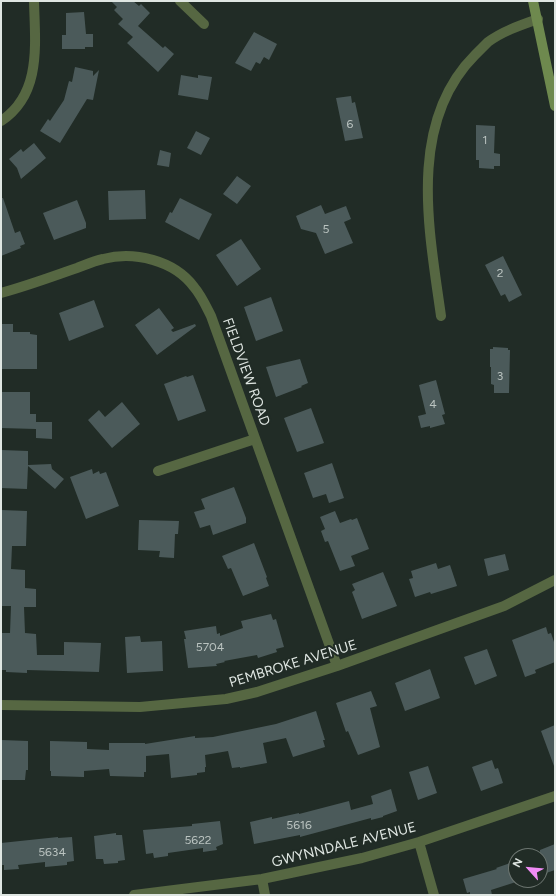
<!DOCTYPE html>
<style>
body{margin:0}
#map{position:relative;width:556px;height:896px;overflow:hidden;background:#212c26;font-family:Figtree,sans-serif}
canvas{display:block}
.frame{position:absolute;inset:0;border:2px solid #dfe6e2;pointer-events:none}
.north{position:absolute;left:508px;top:848px;width:40px;height:40px;box-sizing:border-box;background:#212c26;border:1px solid #6d7671;border-radius:50%;rotate:297deg;font-size:11px;font-weight:700;line-height:16px;text-align:center;color:#dfe6e2}
.north::after{content:'';display:block;margin:auto;width:14px;height:18px;background:#f08bf5;clip-path:polygon(50% 0,100% 100%,50% 72%,0 100%)}
</style>
<div id="map">
<canvas width="556" height="896"></canvas>
<div class="frame"></div>
<div class="north">N</div>
</div>
<script>
const g = document.querySelector('canvas').getContext('2d');
g.lineJoin = 'round';
function fillPath(path, color) {
  g.fillStyle = color;
  g.fill(path, 'evenodd');
}
function stroke(path, color, width, dash) {
  g.strokeStyle = color;
  g.lineWidth = width;
  g.lineCap = dash ? 'butt' : 'round';
  g.setLineDash(dash || []);
  g.stroke(path);
}
function write(font, color, halo, rows, align = 'center') {
  g.font = font + ' Figtree,sans-serif';
  g.lineWidth = 4;
  g.setLineDash([]);
  g.textBaseline = 'middle';
  g.strokeStyle = halo;
  g.fillStyle = color;
  for (const [text, x, y, turn = 0] of rows) {
    g.save();
    g.translate(x, y);
    g.rotate((+turn || 0) * Math.PI / 180);
    g.textAlign = isNaN(turn) ? turn : align;
    if (halo) g.strokeText(text, 0, 0);
    g.fillText(text, 0, 0);
    g.restore();
  }
}
const building = new Path2D(`
 M111 1H133L139 6 141 4 150 13 138 26 163 48 165 46 174 54 158 72 127 43 133 37 118 24 123 19 114 10 117 7Z
 M84 12 86 34H93V47H85V49H62V35H66V13Z
 M254 32 277 44 269 60 264 57 260 64 256 62 251 71 235 63Z
 M75 67 93 71V76L99 70 93 100 87 99 60 143 40 131 48 119 50 121 64 100 69 81 72 82Z
 M181 75 198 78V75L212 77 208 100 178 95Z
 M351 96 352 103 355 102 363 138 345 141 336 98Z
 M476 125 495 126 494 153 500 154V166H494V169L479 168V160H476Z
 M196 131 210 138 201 155 187 148Z
 M34 143 46 158 21 179 17 168 9 159 21 149 23 152Z
 M160 150 171 153 169 167 157 165Z
 M237 176 251 186 237 204 223 194Z
 M145 190 146 219 109 220 108 191Z
 M1 198H3L15 233 20 231 25 244 20 246 21 248 1 256Z
 M180 198 212 214 199 240 165 222 170 212 172 213Z
 M77 200 86 223V228L54 240 43 213Z
 M321 205 325 214 346 206 351 219 344 222 353 243 325 254 316 233 301 229 296 216Z
 M241 239 261 269 237 286 216 255Z
 M503 256 522 295 509 302 505 294 501 296 485 265Z
 M271 297 283 331 256 341 244 307Z
 M94 300 104 327 69 341 59 313Z
 M159 308 174 328 171 330 173 332 195 324 196 326 157 355 135 325Z
 M2 324H13V332H30V334L37 335V369H1Z
 M493 347 508 348V350H510L509 393H494V385L491 384V367H490V349H493Z
 M300 359 308 383 301 386 302 387 276 397 266 367Z
 M193 375 206 411 178 421 164 384 186 376 187 377Z
 M436 380 445 414 442 415 445 424 430 428V426L421 428 418 416 426 414 419 385Z
 M1 392H30V414H36V429L1 428Z
 M122 402 140 424 112 448 88 420 99 410 105 417Z
 M311 408 324 443 297 452 284 418Z
 M36 422H52V439L36 438Z
 M1 450 28 451V465L51 464 52 469 64 479 55 489 28 466 27 489 1 488Z
 M332 463 344 498 329 503 326 494 313 498 304 473Z
 M92 469 93 474 99 471 100 474 106 472 119 506 86 519 70 477Z
 M234 487 246 518V523L213 535 210 525 200 528 194 512 205 509 201 499Z
 M1 510 27 511 26 546H12L11 569 25 570V588L36 589V607H24L25 633 36 634 37 655H64V642L101 643 99 672 27 670V673L6 672V670H1V633H10L11 606H1Z
 M335 511 340 523 351 519 352 520 357 518 369 549 351 556 355 566 340 571 328 541 325 542 321 531 325 529 320 517Z
 M139 520 179 521 178 534H175L174 558 159 557 160 551 138 550Z
 M254 543 267 577 266 578 269 586 243 596 231 568 228 569 222 556Z
 M505 554 509 570 488 576 484 559Z
 M436 563 438 569 450 565 457 586 431 594 430 592 415 597 409 579 413 578 411 571Z
 M383 572 397 606 362 619 352 592 355 590 352 584Z
 M271 614 273 620 276 619 284 647 276 649 277 652 258 658 257 655 224 661 225 662 216 664 217 666 188 668 184 639H186L184 631 216 626 217 634 220 633V636L243 628 241 621Z
 M546 627 548 634 551 633 555 645V662L535 670 536 673 525 677 512 640Z
 M140 636 141 642 162 641 163 671 127 673 125 637Z
 M487 649 497 676 475 685 464 657Z
 M430 669 440 698 405 711 395 683Z
 M371 691 377 706 370 708 380 747 358 755 348 731 346 732 336 703Z
 M316 711 325 740H323L325 747 293 757 286 738 263 743 267 763 240 768V767L232 768 228 751 205 755 206 767H205V772L197 773V775L171 778 169 754 146 756V772H144V777L110 776 109 769 84 771V777L51 776V771H50V741L87 742V749L109 750V743H145V744L195 736V738L213 737 276 724Z
 M555 725V765L554 766 541 731Z
 M1 740 28 741V770H26L25 780H1Z
 M492 760 495 769 498 768 503 783 481 791 472 767Z
 M428 766 437 793 418 800 409 772Z
 M391 789 397 811 383 816V817L371 820V818L300 837V835L254 844 250 822 272 817V819L299 813V814L349 801 351 810 373 804 371 796Z
 M220 821 223 844 216 847 217 850 203 852V848L168 853V856L154 858 153 853 146 854 143 830 192 826V824Z
 M116 833V835H122L125 860 118 861V863L104 864 103 859H96L94 836Z
 M58 837V838L72 837 74 861 67 862V865L45 867V862L18 865 19 869 4 870V865H1V843Z
 M555 844V870L540 875V850Z
 M516 861V882L491 890 492 895H470V892L467 893 463 879 497 869 496 868Z`);
const street = new Path2D(`
 M180 1 204 24
 M1 121C42 94 35 44 34 1
 M1 293C27 286 51 277 77 268 85 265 94 261 103 259 134 251 174 260 194 287 201 295 206 306 211 316L337 666
 M441 316C429 230 407 123 475 55 479 51 484 46 488 42 503 31 521 25 538 19
 M158 471 255 439
 M1 705 140 707 226 699 257 692 337 666 504 606 555 580
 M419 842 434 895
 M262 879 265 895
 M134 895 262 879 362 858 419 842 555 796`);
const secondary = new Path2D(`
 M533 1 555 106`);
const numberNames = [
 ["6",350,124],
 ["1",485,140],
 ["5",326,229],
 ["2",500,273],
 ["3",500,376],
 ["4",433,404],
 ["5704",210,647],
 ["5616",299,825],
 ["5622",198,840],
 ["5634",52,852]
];
const streetNames = [
 ["FIELDVIEW ROAD",246,372,70],
 ["PEMBROKE AVENUE",293,664,-17],
 ["GWYNNDALE AVENUE",344,845,-14]
];
fillPath(building, '#4b5a5a');
stroke(street, '#566742', 10);
stroke(secondary, '#6e894e', 10);
write('12px', '#bac3c0', null, numberNames);
write('14px', '#dfe6e2', '#212c26', streetNames);
</script>
